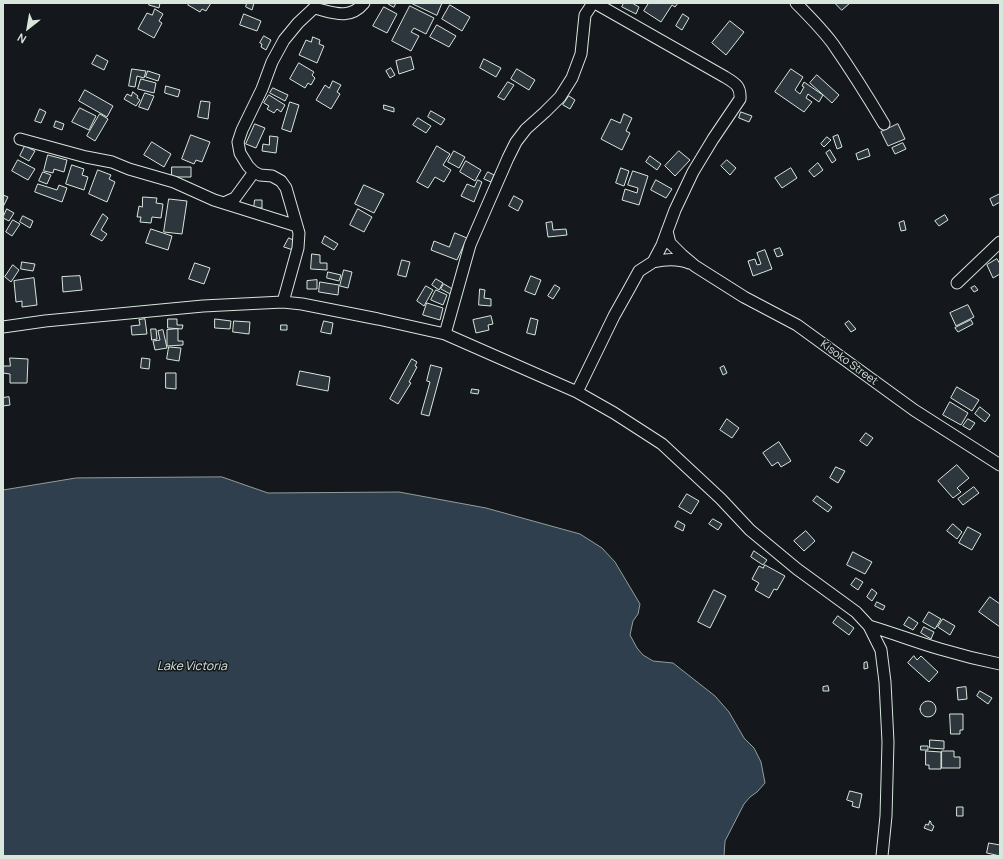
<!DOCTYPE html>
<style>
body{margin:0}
#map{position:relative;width:1003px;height:859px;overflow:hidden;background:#14181c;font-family:Manrope,sans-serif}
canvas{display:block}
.frame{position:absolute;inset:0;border:4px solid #d8e6dc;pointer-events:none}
.north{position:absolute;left:8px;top:8px;width:40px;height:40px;-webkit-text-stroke:3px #14181c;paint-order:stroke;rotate:211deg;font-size:11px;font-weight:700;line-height:16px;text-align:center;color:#d8e6dc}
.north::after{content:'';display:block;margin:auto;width:14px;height:18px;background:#d8e6dc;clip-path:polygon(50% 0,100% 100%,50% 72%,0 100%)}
</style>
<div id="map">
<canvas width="1003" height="859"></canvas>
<div class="frame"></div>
<div class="north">N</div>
</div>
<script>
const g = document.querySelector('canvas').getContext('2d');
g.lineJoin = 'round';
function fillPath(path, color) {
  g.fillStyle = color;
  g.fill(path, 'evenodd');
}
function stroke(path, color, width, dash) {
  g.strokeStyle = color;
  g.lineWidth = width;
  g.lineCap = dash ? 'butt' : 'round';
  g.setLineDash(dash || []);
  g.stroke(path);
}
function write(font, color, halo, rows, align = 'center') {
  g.font = font + ' Manrope,sans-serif';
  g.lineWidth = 3;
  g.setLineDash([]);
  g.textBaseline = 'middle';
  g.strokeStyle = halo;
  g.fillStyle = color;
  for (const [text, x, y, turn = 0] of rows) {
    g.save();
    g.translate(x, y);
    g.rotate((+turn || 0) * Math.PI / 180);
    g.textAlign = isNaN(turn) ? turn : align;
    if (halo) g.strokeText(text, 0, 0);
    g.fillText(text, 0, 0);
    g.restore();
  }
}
const water = new Path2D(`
 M222 477 268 493 399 492 486 508 580 534 602 548 615 562 640 604 638 614 633 621 630 635 637 648 643 655 653 661 673 663 715 696 729 712 744 738 754 748 761 762 765 783 757 792 750 797 744 804 725 841 724 856H3V490L76 478Z`);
const building = new Path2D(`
 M150 3H160L159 8 149 5Z
 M190 3H211L206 11 202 9 200 12 188 5Z
 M247 3H254L252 10 246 7Z
 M387 3H396L394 7Z
 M411 3H442L437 15Z
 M624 3H632L639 7 636 14 622 7Z
 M649 3H678L675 7 672 5 661 22 644 11Z
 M835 3H850L842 10Z
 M450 5 470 17 462 31 442 19Z
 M410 6 434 18 426 34 414 28 411 32 419 36 411 51 392 41Z
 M384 7 397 14 387 33 373 26Z
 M155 9 163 14 159 21 162 23 154 38 138 29 147 13 152 15Z
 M244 14 261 21 257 31 240 25Z
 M683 14 689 18 682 30 676 26Z
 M730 21 744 32 726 55 712 43Z
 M437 25 456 36 449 47 430 37Z
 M264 36 271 40 266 50 261 47 262 44 260 43Z
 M313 37 320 40 319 44 324 46 317 63 299 55 306 40 311 42Z
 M97 55 108 61 104 70 92 64Z
 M411 57 414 69 399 74 396 61Z
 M484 59 501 68 496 77 480 68Z
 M299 63 314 72 312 75 315 78 311 85 308 83 305 88 290 79Z
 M391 68 395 75 390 78 386 71Z
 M132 69 146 71 144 78 137 76 135 87 129 86Z
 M517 69 535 80 529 90 511 79Z
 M791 69 803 77 795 90 800 94 804 87 802 86 804 82 823 95 819 102 808 94 806 98 812 102 804 112 775 92Z
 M148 71 160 75 158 81 146 77Z
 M817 75 839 95 832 103 810 83Z
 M141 79 156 83 154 93 138 89Z
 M333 81 341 85 337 92 340 94 331 109 316 100 325 85 329 88Z
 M508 82 514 85 504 100 498 97Z
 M166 86 180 90 178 97 165 93Z
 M273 88 288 95 285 101 270 93Z
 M85 90 113 106 107 117 79 101Z
 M133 92 138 96 137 98 140 100 136 106 124 99 127 94 131 96Z
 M145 93 154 96 148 110 139 107Z
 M269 95 285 105 281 112 277 109 274 113 267 109 269 106 264 103Z
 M569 96 575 100 570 109 563 105Z
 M201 101 210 102 208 119 198 117Z
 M290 102 299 105 291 132 282 129Z
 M384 105 394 108V112L384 109Z
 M80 108 96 116 89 130 72 122Z
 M40 109 46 112 41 123 35 121Z
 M431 111 445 119 441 125 428 117Z
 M741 112 752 116 749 122 739 118Z
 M100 114 108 119 95 141 87 136Z
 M624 114 632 118 626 131 630 133 622 150 601 139 611 119 620 123Z
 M418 118 431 126 426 133 413 125Z
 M56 121 64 124 62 130 54 127Z
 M255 124 265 128 256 148 246 144Z
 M898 124 905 139 888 146 881 132Z
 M191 135 210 142 202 162 196 160 194 164 182 159Z
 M838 135 842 147 837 149 833 137Z
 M270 136 278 137 276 153 262 151 263 144 269 145Z
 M827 137 831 140 824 147 821 144Z
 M152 142 171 154 164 167 144 155Z
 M903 143 906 149 895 154 892 148Z
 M25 146 35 151 29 161 20 156Z
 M437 146 450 154 443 165 451 170 444 182 435 177 428 188 417 182Z
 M868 149 870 156 858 160 856 154Z
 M830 150 836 160 832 163 826 153Z
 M454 151 465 157 459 168 448 162Z
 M679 151 690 160 675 176 665 166Z
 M48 155 67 160 64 172 54 169 53 173 44 171Z
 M650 156 661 164 657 170 646 162Z
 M18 160 35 169 28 180 12 171Z
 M727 160 736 168 730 175 721 166Z
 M466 161 481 170 475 181 460 172Z
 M818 163 823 170 814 177 809 171Z
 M72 165 84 169 82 175 88 177 84 190 66 184Z
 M172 167H191V177H172Z
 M621 168 629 171 624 186 616 183Z
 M791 168 797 178 782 188 775 178Z
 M98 170 111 175 109 179 115 182 107 202 89 194Z
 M633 171 648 176 639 205 622 200 625 189 637 193 638 188 628 185Z
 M43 172 51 175 47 184 39 181Z
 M488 172 494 175 491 182 484 179Z
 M478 180 482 182 474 202 461 196 467 184 474 187Z
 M656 180 672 189 666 198 651 190Z
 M38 184 57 190 59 185 67 188 62 202 35 192Z
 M364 185 384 194 374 213 355 204Z
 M1000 194V202L993 206 990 199Z
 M3 195 8 197 3 207Z
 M514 196 523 201 518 211 509 206Z
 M143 197 157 198 156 203 163 204 161 218 152 217 151 223 140 222 141 217H137L139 206 142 207Z
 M169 199 187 201 182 234 164 232Z
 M255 200H262V208H254Z
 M7 209 14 213 9 221 3 218Z
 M358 209 372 217 364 232 350 225Z
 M103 214 108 218 101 230 107 234 102 241 91 235Z
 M945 215 948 220 939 226 935 221Z
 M23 216 33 221 30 228 20 222Z
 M13 220 20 224 12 236 6 232Z
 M904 221 906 230 901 231 899 223Z
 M552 222 553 230 566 229 567 235 548 237 546 223Z
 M151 229 172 236 168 250 146 243Z
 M455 233 467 238 457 260 431 250 434 241 449 247Z
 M325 236 338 244 334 250 322 243Z
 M289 238 297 242 293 250 284 247Z
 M780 248 783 255 777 257 774 250Z
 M765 250 772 269 753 276 748 261 755 259 757 265 761 264 757 253Z
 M312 254 320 255V263H327V270L311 269Z
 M997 259 1000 264V274L993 278 987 265Z
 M402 260 410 262 406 277 398 275Z
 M22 262 35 264 33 271 21 269Z
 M195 263 210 268 204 284 189 279Z
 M13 265 19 270 11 282 5 277Z
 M344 270 352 272 348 288 340 286Z
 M328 272 341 275 339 281 327 278Z
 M80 276 82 290 63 292 62 277Z
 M531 276 541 280 535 295 525 291Z
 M34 278 37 305 22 307V301L16 302 14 281Z
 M436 279 443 283 439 290 432 285Z
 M317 280V289H307V281Z
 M320 282 339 285 338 295 319 292Z
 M444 284 454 290 452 295 441 289Z
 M555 285 560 288 553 299 548 296Z
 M426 286 433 290 424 306 417 301Z
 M975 286 978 290 974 292 971 288Z
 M480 289 485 290 484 298 491 299V306L479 305Z
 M436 290 447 295 443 305 431 300Z
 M427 303 443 308 440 320 423 315Z
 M968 305 974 317 956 326 950 313Z
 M491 316 493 324 488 325 489 330 476 333 473 320Z
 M531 318 538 320 535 335 527 333Z
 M145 319 147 334 132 335 131 326 140 325 139 320Z
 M168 319H177V325H183L182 329 168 328Z
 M215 319 231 321 230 329 215 328Z
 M971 320 973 324 958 332 955 328Z
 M234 321 250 322 249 334 233 332Z
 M324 321 333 323 331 334 321 332Z
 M849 321 856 329 851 332 845 324Z
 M281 325H287V330H281Z
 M151 329H156L157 339 152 340Z
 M178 329V341H183V345L167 346V330Z
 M163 330 167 348 155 350 153 341 160 340 158 331Z
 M169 347 181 348 179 361 167 359Z
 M10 358 28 359 27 383H10V374L3 373V366H10Z
 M142 358 150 359 149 369 141 368Z
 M412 359 417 362 415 366 417 367 409 382 411 383 398 404 390 399Z
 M431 365 442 368 429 416 421 414 430 382 427 381Z
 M724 366 727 373 723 375 720 368Z
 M300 371 330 377 328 391 297 385Z
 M166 373H176V389L166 388Z
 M957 387 979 400 972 411 951 398Z
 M472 389 479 390 478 394 471 393Z
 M9 397 10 405 3 406V398Z
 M950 402 968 413 961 425 943 415Z
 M980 407 990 415 985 422 975 414Z
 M727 419 739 428 732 438 720 430Z
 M968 419 975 423 970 430 963 426Z
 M866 433 873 438 867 446 860 441Z
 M779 442 791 461 781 467 778 462 772 466 763 453Z
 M957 465 969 478 957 488 961 492 953 498 938 481Z
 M836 467 845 471 838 483 830 478Z
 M974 487 979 493 963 505 958 499Z
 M687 494 699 501 691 514 679 507Z
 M817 496 832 507 828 512 813 501Z
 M713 519 722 524 718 530 709 524Z
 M678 521 685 525 683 531 675 527Z
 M953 524 962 532 957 539 947 531Z
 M968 527 981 534 972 550 959 543Z
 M806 531 815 541 804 551 794 541Z
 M754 551 767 560 763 565 751 557Z
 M853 552 872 562 865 574 847 565Z
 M765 565 785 576 777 590 774 589 769 598 755 590 759 583 752 579 759 566 763 568Z
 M856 578 863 582 858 590 851 585Z
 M872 589 877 593 872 601 867 597Z
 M714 590 726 596 710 628 698 622Z
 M990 597 1000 604V627L979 612Z
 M877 602 885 606 883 610 875 606Z
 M929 612 941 619 935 629 923 622Z
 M838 616 854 628 849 635 833 623Z
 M909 617 918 623 913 630 904 625Z
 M943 619 955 626 950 635 938 627Z
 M924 627 934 632 931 639 921 633Z
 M914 656 917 660 921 656 938 672 929 682 908 663Z
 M867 662 868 668 864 669V663Z
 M828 686 829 691H823V687Z
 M966 687 967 699 958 700 957 688Z
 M980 691 992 698 988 704 977 696Z
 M920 709a8 8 0 1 1 16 0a8 8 0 1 1-16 0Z
 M950 714H963V730H960V734H951Z
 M930 740 944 741V749L930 748Z
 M921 746H928V750H921Z
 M926 751 941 752V769H929V765H926Z
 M942 751H954V757H960V768H942Z
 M850 791 862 794 859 808 852 806 853 802 847 800Z
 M957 807H963V816H957Z
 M930 821 931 822V824L934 826 932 831 924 828 926 824 928 825Z
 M989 843 1000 845V856L987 853Z`);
const minor = new Path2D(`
 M796 3C809 16 822 29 833 44 851 70 868 97 884 124
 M20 139 86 157 112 162 129 169 174 182 214 200 297 226
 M224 203 235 198 254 172
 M667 231 670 243 682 255 695 266 744 297 797 325 914 410 1000 465
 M653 262C666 259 677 258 689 263
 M957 283 1000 242
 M283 302 298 248 299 233 286 188 281 181 272 176 260 175 254 172 248 166 240 153 238 142 242 130 262 89 272 62 284 40 298 23 314 8C332 12 349 21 364 3
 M3 327 45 321 203 306 283 302 302 304 378 319 445 334 577 392 614 413 662 444 721 499 750 530 797 569 856 612 869 626 881 650 885 682 888 742 886 816 882 856
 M445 334 470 245 508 158 516 142 526 129 545 112 560 97 572 78 581 54 585 15 593 3
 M577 392 614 316 628 291 639 271 653 262 662 245 675 210 693 172 713 139 740 99C741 86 735 83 725 77L595 3
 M869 626C893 633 916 642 940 649 960 655 980 660 1000 664`);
const streetNames = [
 ["Kisoko Street",849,363,36]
];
const waterNames = [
 ["Lake Victoria",192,667]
];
fillPath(water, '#2f3f4d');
stroke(water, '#939e99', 1);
fillPath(building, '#2c363c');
stroke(building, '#d8e6dc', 1);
stroke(minor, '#d8e6dc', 13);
stroke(minor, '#14181c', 11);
write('11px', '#d8e6dc', '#14181c', streetNames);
write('italic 12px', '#d8e6dc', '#14181c', waterNames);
</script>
